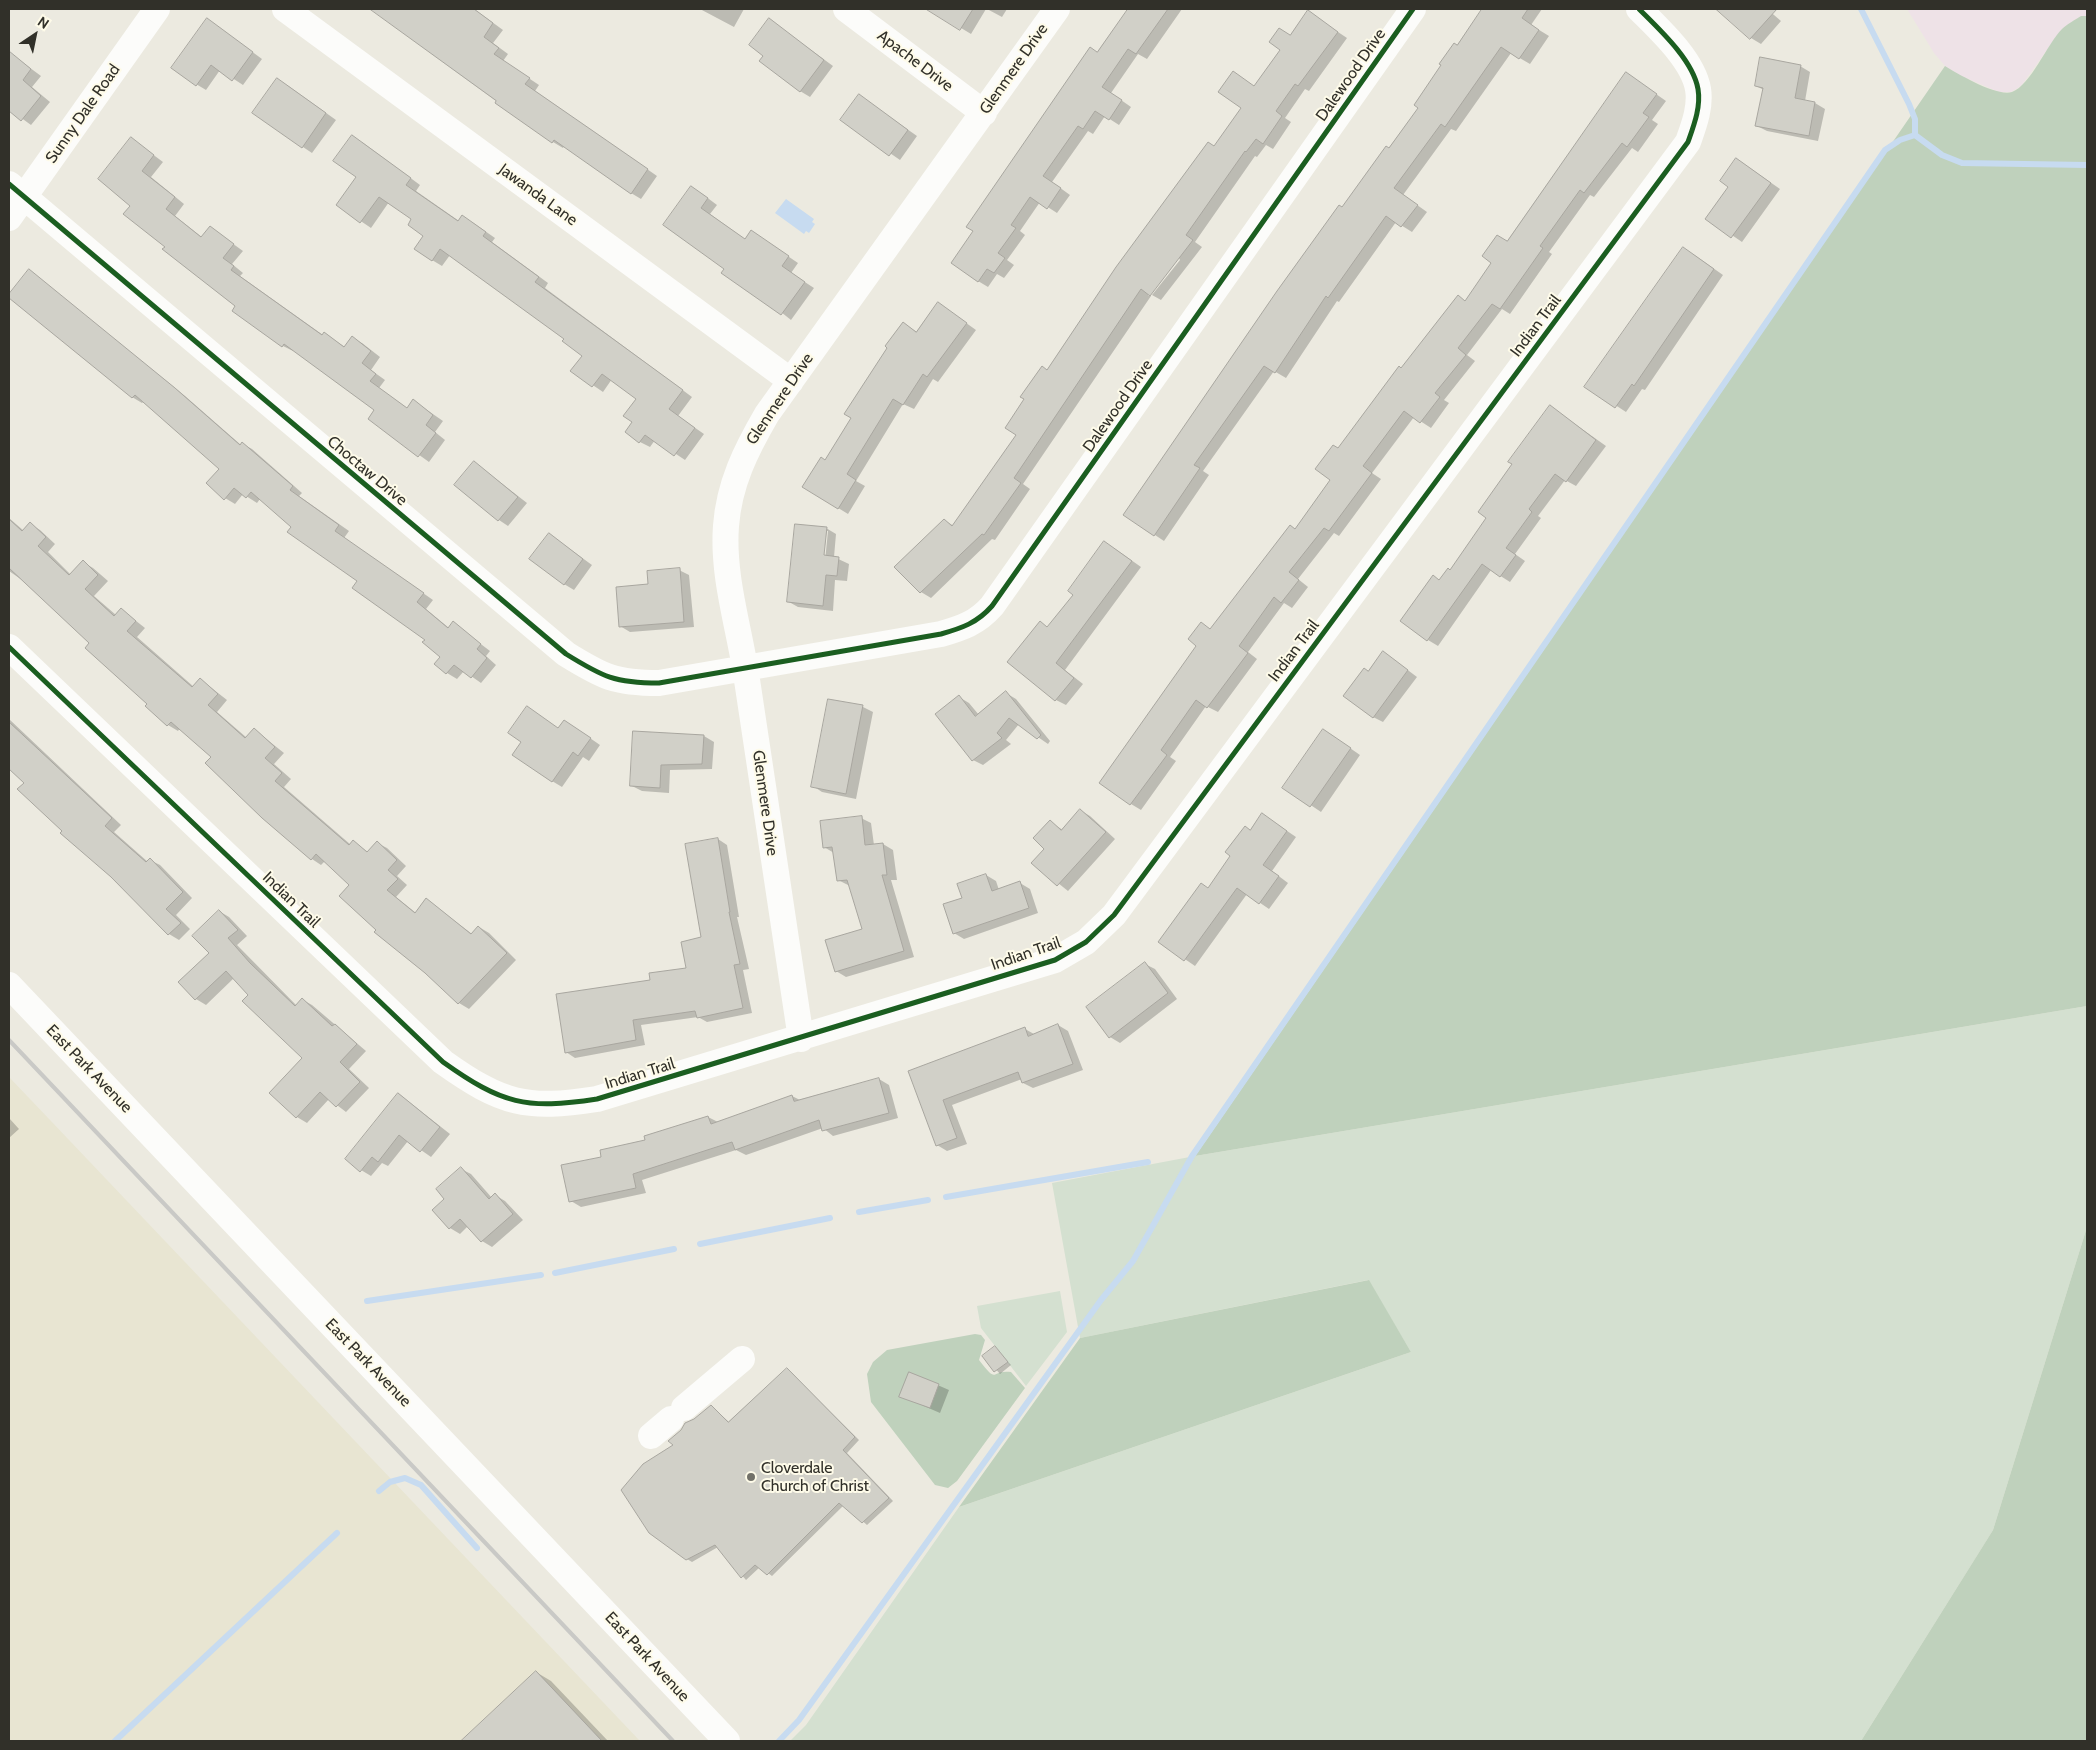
<!DOCTYPE html>
<style>
body{margin:0}
#map{position:relative;width:2096px;height:1750px;overflow:hidden;background:#eceae0;font-family:Cabin,sans-serif}
canvas{display:block}
.frame{position:absolute;inset:0;border:10px solid #313029;pointer-events:none}
.north{position:absolute;left:10px;top:10px;width:50px;height:50px;-webkit-text-stroke:4px #fefbe9;paint-order:stroke;rotate:34deg;font-size:14px;font-weight:700;line-height:20px;text-align:center;color:#313029}
.north::after{content:'';display:block;margin:auto;width:18px;height:22px;background:#313029;clip-path:polygon(50% 0,100% 100%,50% 72%,0 100%)}
</style>
<div id="map">
<canvas width="2096" height="1750"></canvas>
<div class="frame"></div>
<div class="north">N</div>
</div>
<script>
const g = document.querySelector('canvas').getContext('2d');
g.lineJoin = 'round';
function fillPath(path, color) {
  g.fillStyle = color;
  g.fill(path, 'evenodd');
}
function stroke(path, color, width, dash) {
  g.strokeStyle = color;
  g.lineWidth = width;
  g.lineCap = dash ? 'butt' : 'round';
  g.setLineDash(dash || []);
  g.stroke(path);
}
function write(font, color, halo, rows, align = 'center') {
  g.font = font + ' Cabin,sans-serif';
  g.lineWidth = 4;
  g.setLineDash([]);
  g.textBaseline = 'middle';
  g.strokeStyle = halo;
  g.fillStyle = color;
  for (const [text, x, y, turn = 0] of rows) {
    g.save();
    g.translate(x, y);
    g.rotate((+turn || 0) * Math.PI / 180);
    g.textAlign = isNaN(turn) ? turn : align;
    if (halo) g.strokeText(text, 0, 0);
    g.fillText(text, 0, 0);
    g.restore();
  }
}
const commercial = new Path2D(`
 M1907 9H2087V16H2081L2062 29 2021 86 2011 92H1999L1959 75 1945 66 1934 53Z`);
const built = new Path2D(`
 M9 1077 51 1121 640 1741H9Z`);
const green = new Path2D(`
 M2087 1006V1227L1993 1530 1861 1741H790L806 1725 959 1507 1411 1352 1368 1280 1080 1338 1052 1183 1195 1156Z
 M1060 1291 1067 1332 1026 1386 981 1328 977 1306Z`);
const forest = new Path2D(`
 M2081 16H2087V1006L1195 1156 1945 66C1958 74 1997 97 2012 92 2031 85 2047 44 2062 29 2067 24 2075 20 2081 16Z
 M2087 1227V1741H1861L1993 1530Z
 M1369 1280 1411 1352 959 1507 1080 1338Z
 M975 1334 981 1335 985 1340 979 1360C999 1386 990 1369 1011 1372L1025 1388 957 1481 948 1488 935 1485 871 1402 867 1374 873 1362 887 1350Z`);
const water = new Path2D(`
 M786 199 814 219 812 222 815 224 809 233 806 231 804 234 775 213Z`);
const shadow = new Path2D(`
 M373 9H427L445 21 454 9H474L503 30 493 43 508 54 503 61 539 85 535 91 657 176 641 199 631 193 564 146 563 148 553 142 497 103 498 101 405 34Z
 M700 9H744L734 27Z
 M935 9H986L971 34 933 11Z
 M987 9H1007L1002 17Z
 M1129 9H1182L1147 59 1138 54 1111 93 1131 107 1119 125 1105 116 1093 134 1088 131 1052 182 1070 195 1057 213 1040 202 1020 231 1025 235 1007 260 1014 265 1004 278 997 274 988 287 978 281 1098 53Z
 M1484 9H1542L1531 25 1549 36 1530 64 1511 53 1456 131 1451 129 1403 195 1427 212 1412 232 1396 222 1339 302 1337 301 1286 378 1274 371 1203 471 1209 475 1164 541 1155 535 1124 515 1343 208 1420 107Z
 M1718 9H1767L1781 21 1761 44 1751 38Z
 M1308 12 1347 38 1309 91 1305 89 1285 118 1291 122 1273 149 1266 145 1257 157 1255 156 1195 242 1202 247 1161 300 1152 295 1180 260 1179 258 1148 296H1151L1023 484 1030 489 995 540 992 539 931 598 921 592 896 567 944 520 954 526 1017 435 1048 371 1215 148Z
 M770 20 833 66 810 97 800 91Z
 M217 26 262 59 243 85 220 70 206 90 196 84Z
 M14 56 41 76 32 87 50 102 31 125 9 109V62Z
 M1800 66 1810 72 1805 101 1815 103 1825 109 1818 141 1767 131 1757 126 1764 90 1756 86Z
 M1626 73 1666 101 1652 120 1658 124 1638 152 1632 148 1594 197 1590 195 1549 252 1552 254 1510 314 1502 309 1467 355 1475 361 1444 400 1449 403 1431 428 1414 417 1372 473 1381 479 1339 536 1334 533 1298 579 1308 587 1292 608 1284 603 1248 652 1257 659 1218 712 1206 706 1170 757 1176 761 1141 810 1131 804 1104 785 1198 645 1201 624 1211 629 1296 530 1332 480 1338 449 1458 297 1466 302Z
 M287 85 336 120 312 153 303 147Z
 M860 96 917 136 900 160 842 120Z
 M132 139 163 162 151 177 184 204 175 216 203 238 211 228 243 251 232 264 243 273 240 276 323 335 324 333 345 347 352 338 362 343 380 357 371 370 385 380 379 388 408 409 414 401 443 421 435 432 445 440 429 462 369 419 376 410 294 350 293 351 283 346 234 310 237 306 166 247 132 205Z
 M362 142 420 185 416 191 459 221 472 222 495 238 492 242 548 283 545 288 692 397 678 416 704 434 685 460 655 440 650 447 640 442 634 422 637 398 612 379 603 392 572 371 584 356 566 339 450 255 442 266 432 260 425 236 413 219 389 202 371 228 337 205 358 177Z
 M1737 159 1780 189 1742 242 1707 218 1730 186Z
 M701 193 717 205 710 214 746 240 761 238 798 263 791 273 814 288 791 320 726 268 664 224Z
 M1693 254 1723 275 1645 390 1642 389 1626 412 1586 386Z
 M29 271 185 396 241 445 243 444 252 449 302 493 299 496 349 531 344 538 433 600 426 609 449 628 453 623 490 651 486 656 496 665 481 683 464 671 457 679 447 673 436 664 441 657 426 639 260 499 257 503 243 494 235 504 225 498 220 469 144 401 142 403 132 397 9 296Z
 M948 310 976 330 938 382 933 379 914 409 903 404 856 481 865 486 848 514 804 487 825 462 852 418 903 323 917 332Z
 M1551 407 1606 446 1576 486 1565 480 1538 516 1541 518 1515 554 1525 561 1510 582 1491 570 1438 646 1428 640 1440 581 1451 571 1488 518 1513 464Z
 M474 462 527 503 508 526 499 520Z
 M9 518 24 531 30 524 40 530 55 544 48 552 71 575 83 562 93 568 108 581 94 596 116 615 121 609 145 628 137 637 194 687 200 679 227 700 217 712 247 738 255 730 284 753 274 764 291 779 284 787 351 845 354 842 368 852 377 843 387 848 406 866 397 876 407 885 396 897 416 913 427 900 472 934 479 927 489 933 516 960 469 1009 459 1003 377 930 350 885 325 861 321 865 312 859 213 756 180 728 178 731 168 725 147 706 148 704 91 643 22 580 9 571Z
 M826 528 836 534 834 557 849 564 847 581 835 580 833 611 798 607 789 602ZM825 531H828L825 561H822Z
 M549 534 592 565 574 590 564 584Z
 M1114 548 1141 567 1065 670 1083 684 1066 705 1056 700 1049 628Z
 M679 570 689 575 694 627 630 632 620 626 650 585Z
 M1393 659 1417 677 1383 722 1373 717 1368 673Z
 M1006 693 1016 699 1050 741 1048 744 1019 724 1006 740 1011 744 983 765 973 760 959 697 969 703 979 715Z
 M863 707 873 712 856 799 822 792 813 786Z
 M9 719 121 825 114 832 148 862 150 860 160 865 192 898 176 915 190 929 179 940 169 934 64 831 25 783 9 767Z
 M574 727 600 745 589 761 583 757 562 787 552 781 559 729Z
 M1324 730 1360 755 1321 812 1284 787Z
 M634 732 704 736 714 742 712 769 670 770 669 793 642 791 632 786Z
 M1080 810 1090 816 1115 839 1068 891 1033 863 1046 849 1050 822 1063 830Z
 M1262 814 1296 837 1272 871 1288 883 1269 909 1247 894 1195 966 1160 942 1208 889Z
 M861 818 871 823 874 845 883 844 893 850 897 880H891L914 957 846 977 836 971 863 930 850 886 838 880 834 853 824 847Z
 M718 839 727 845 739 917H737L749 969 743 970 752 1013 707 1022 698 1017 641 1025 645 1045 575 1058 566 1052 652 981 688 969 702 938Z
 M986 875 996 881 999 890 1020 883 1030 889 1038 913 964 939 954 933 963 899Z
 M219 911 229 917 247 936 237 945 297 1006 303 1000 312 1005 366 1051 349 1069 369 1088 346 1112 329 1099 307 1123 297 1117 304 1058 234 978 206 1005 196 999 211 953Z
 M1145 964 1155 969 1177 999 1120 1043 1110 1037Z
 M1058 1025 1068 1031 1083 1070 1033 1088 1023 1083 1022 1079 952 1105 967 1144 947 1151 937 1145 910 1071 1025 1029 1034 1034Z
 M879 1079 889 1085 898 1118 833 1136 823 1128 746 1155 736 1150 642 1180 646 1193 581 1207 571 1201 602 1158 708 1117 718 1122 792 1096 800 1100Z
 M399 1094 450 1134 431 1157 408 1141 388 1166 382 1163 371 1176 361 1170Z
 M9 1118 19 1129 9 1138Z
 M461 1169 471 1174 492 1198 495 1195 505 1201 523 1220 492 1247 482 1241 468 1226 460 1234 450 1228Z
 M995 1348 1011 1365 1000 1374 984 1356Z
 M787 1369 859 1440 847 1453 893 1501 867 1525 844 1505 772 1576 760 1567 746 1580 718 1547 692 1562 687 1559 675 1445 694 1421 711 1406 729 1422Z
 M910 1373 949 1390 940 1413 901 1396Z
 M536 1672 551 1681 608 1741H463Z`);
const stream = new Path2D(`
 M1861 9 1909 104 1915 119V135
 M1915 135 1942 155 1962 163 2087 165
 M946 1197 1148 1162
 M859 1212 928 1200
 M700 1244 830 1218
 M555 1273 674 1249
 M367 1301 541 1275
 M379 1491 390 1482 405 1478 421 1485 477 1548
 M115 1741 337 1533
 M779 1741 799 1720 1101 1300 1133 1261 1192 1156 1885 150 1900 140 1915 135`);
const building = new Path2D(`
 M370 9H474L493 23 484 37 499 48 494 54 530 78 525 84 648 169 631 194 554 140 552 143 495 103 496 101Z
 M926 9H973L960 30Z
 M1128 9H1168L1136 54 1128 49 1102 87 1122 100 1109 120 1095 111 1083 129 1078 126 1043 176 1061 188 1047 209 1030 197 1011 225 1016 228 998 253 1005 258 994 273 987 269 978 282 951 263 973 231 966 227 1090 47 1097 52Z
 M1482 9H1528L1522 18 1539 30 1519 59 1501 47 1445 127 1441 124 1394 188 1418 205 1401 227 1386 216 1328 298 1326 296 1275 373 1264 366 1194 465 1200 468 1154 536 1123 515 1277 291 1339 205 1342 207 1386 146 1389 148 1418 108 1414 105 1441 65 1439 64 1454 43 1457 45Z
 M1716 9H1777L1750 39Z
 M1308 10 1338 32 1298 86 1295 84 1276 111 1282 116 1263 144 1256 139 1246 152 1245 151 1186 235 1193 240 1150 296 1141 289 1014 478 1021 483 984 535 982 534 920 593 894 567 944 519 952 526 1016 435 1005 428 1024 399 1020 397 1042 366 1047 370 1116 267 1208 142 1214 146 1241 108 1218 92 1233 71 1254 86 1280 50 1269 42 1279 28 1290 35Z
 M207 18 253 52 232 81 211 65 196 86 171 68Z
 M769 18 824 60 800 92 759 61 763 56 749 45Z
 M9 51 31 69 23 80 41 96 21 121 9 111Z
 M1760 57 1801 65 1795 98 1815 102 1809 136 1755 126 1763 88 1755 86Z
 M1626 72 1657 94 1643 113 1649 117 1627 147 1622 143 1584 193 1580 190 1540 246 1543 248 1500 309 1492 304 1458 348 1466 355 1435 393 1440 397 1420 423 1404 411 1363 466 1372 473 1329 531 1324 528 1289 572 1299 580 1281 603 1274 597 1239 646 1248 653 1207 708 1196 700 1161 750 1167 755 1130 805 1099 783 1196 646 1188 639 1201 622 1210 629 1290 525 1295 529 1330 480 1315 469 1333 445 1338 448 1399 366 1401 368 1458 295 1465 301 1491 263 1482 256 1497 235 1507 241Z
 M277 78 326 113 302 148 252 113Z
 M859 94 908 130 889 156 840 120Z
 M352 135 411 178 406 185 458 221 462 215 486 232 483 236 539 277 535 282 683 390 669 409 695 428 674 456 645 435 639 443 625 432 632 422 623 416 636 399 602 374 592 387 570 371 582 356 562 341 564 339 440 249 432 261 414 249 423 236 408 225 411 219 379 197 360 223 336 205 356 177 333 161Z
 M131 137 154 155 142 171 175 197 166 209 201 237 210 226 234 244 223 258 234 266 231 270 322 335 324 332 344 347 352 336 371 351 362 363 376 374 370 381 407 408 413 399 433 415 426 425 436 433 418 457 368 419 374 410 284 344 282 347 232 311 235 306 162 249 165 247 123 214 130 206 98 179Z
 M1736 158 1771 183 1731 238 1705 219 1728 187 1720 181Z
 M691 186 708 198 701 208 745 239 751 230 789 256 782 266 805 282 781 315 721 273 724 269 663 225Z
 M1683 247 1714 269 1634 386 1632 384 1615 408 1584 387Z
 M29 269 175 388 240 445 242 442 293 486 290 490 339 525 335 531 424 593 417 602 448 628 453 621 481 644 477 649 487 658 471 678 454 665 446 674 434 664 440 657 422 642 425 640 352 588 357 581 287 532 291 527 251 492 246 498 234 488 224 500 206 483 219 469 135 395 132 398 9 298V294Z
 M938 302 967 323 927 377 923 374 903 405 893 399 847 474 856 480 838 509 802 487 821 457 825 460 851 418 844 414 887 348 885 346 903 322 916 332Z
 M1550 405 1596 440 1566 482 1555 474 1529 509 1532 512 1506 548 1516 555 1500 577 1482 564 1427 641 1400 621 1433 575 1439 580 1448 568 1450 570 1486 518 1478 512 1512 464 1508 462Z
 M474 461 518 497 498 521 454 485Z
 M9 519 22 531 30 522 46 537 38 546 69 575 83 560 98 575 85 589 114 616 121 608 136 621 127 631 192 687 200 678 218 694 208 705 245 738 254 728 275 747 265 758 282 773 275 781 349 845 353 840 367 852 377 841 397 860 388 870 398 879 387 890 415 913 426 898 471 934 478 926 507 953 458 1004 425 973 374 932 376 930 339 896 349 885 316 854 311 860 262 818 205 763 211 757 171 722 167 726 145 706 147 704 85 648 89 643 9 568Z
 M795 524 827 527 824 555 839 557 837 576 826 575 823 606 787 602Z
 M549 533 583 559 564 585 529 559Z
 M1104 541 1132 561 1056 663 1074 678 1055 701 1007 662 1040 621 1047 627 1073 595 1068 591Z
 M680 568 684 622 619 627 616 587 648 584 647 571Z
 M1383 651 1408 670 1373 718 1343 696 1364 668 1368 671Z
 M1006 691 1041 735 1037 739 1009 718 997 733 1002 738 972 761 935 714 959 695 975 716Z
 M828 699 863 705 846 794 811 787Z
 M527 706 558 728 564 720 591 738 578 756 573 752 552 782 512 755 521 742 508 733Z
 M9 722 112 818 105 826 146 862 150 858 183 892 166 909 181 923 168 935 111 877 60 833 62 831 17 789 24 783 9 769Z
 M1323 729 1351 748 1310 807 1282 788Z
 M633 731 704 735 702 764 661 765 660 788 630 786Z
 M1080 809 1106 832 1057 886 1031 863 1044 849 1033 838 1050 820 1061 830Z
 M1262 813 1287 831 1263 865 1279 876 1259 904 1237 888 1184 961 1158 942 1201 883 1208 888 1230 856 1225 852 1245 826 1250 830Z
 M862 816 865 845 883 843 887 875H882L904 951 835 972 825 940 862 929 847 880 837 881 832 847 823 848 820 821Z
 M718 838 730 912H729L740 964 734 965 743 1008 697 1018 695 1011 633 1020 636 1040 565 1053 556 994 650 980 649 973 686 968 681 942 701 937 685 844Z
 M986 874 992 891 1020 881 1029 908 953 934 943 904 962 898 957 884Z
 M219 910 238 930 228 938 250 963 295 1006 302 998 332 1026 335 1024 357 1044 340 1062 360 1082 336 1107 320 1092 296 1118 269 1093 302 1058 242 1001 248 995 226 971 195 1000 178 982 209 953 192 936Z
 M1145 962 1168 993 1109 1038 1086 1007Z
 M1058 1024 1073 1064 1022 1083 1018 1072 943 1100 957 1138 936 1146 908 1071 1025 1027 1028 1036Z
 M879 1078 889 1113 822 1131 819 1120 735 1150 732 1142 633 1174 636 1188 569 1202 561 1165 601 1157 600 1150 645 1140 644 1136 708 1116 711 1124 792 1095 794 1101Z
 M398 1093 440 1127 420 1152 399 1135 378 1162 372 1157 360 1172 345 1159Z
 M461 1167 489 1199 495 1193 513 1214 481 1242 460 1219 449 1229 432 1210 444 1199 436 1189Z
 M995 1346 1008 1362 994 1372 982 1356Z
 M787 1368 855 1437 843 1450 889 1498 862 1523 839 1503 767 1575 755 1565 741 1578 715 1545 686 1560 649 1533 621 1490 643 1464 673 1445 668 1441 681 1430 685 1423 694 1419 711 1405 728 1422Z
 M909 1372 939 1384 930 1408 899 1397Z
 M536 1671 602 1741H461Z`);
const minor = new Path2D(`
 M285 9 791 381
 M846 9 984 113
 M9 184 566 654C603 677 615 683 659 683L941 634C962 628 977 623 992 606L1413 9
 M9 218 157 9
 M9 647 443 1062C502 1104 526 1110 597 1099L1055 960 1086 942 1114 915 1688 142C1694 125 1701 107 1698 89 1693 60 1659 29 1639 9
 M9 985 727 1741
 M801 1039C783 919 765 799 747 680 740 630 722 577 726 526 729 484 746 450 767 414L1057 9
 M684 1408 742 1359
 M651 1436 671 1419`);
const rail = new Path2D(`
 M9 1040 673 1741`);
const cycleway = new Path2D(`
 M9 184 566 654C603 677 615 683 659 683L941 634C962 628 977 623 992 606L1413 9
 M9 647 443 1062C502 1104 526 1110 597 1099L1055 960 1086 942 1114 915 1688 142C1694 125 1701 107 1698 89 1693 60 1659 29 1639 9`);
const markers = [
 [751,1477,5,"#727169"]
];
const streetNames = [
 ["Apache Drive",915,61,37],
 ["Glenmere Drive",1014,69,-55],
 ["Dalewood Drive",1351,75,-55],
 ["Sunny Dale Road",83,114,-55],
 ["Jawanda Lane",538,195,36],
 ["Indian Trail",1536,326,-53],
 ["Glenmere Drive",780,399,-56],
 ["Dalewood Drive",1118,406,-55],
 ["Choctaw Drive",367,471,40],
 ["Indian Trail",1294,651,-53],
 ["Glenmere Drive",765,803,82],
 ["Indian Trail",291,900,44],
 ["Indian Trail",1026,954,-19],
 ["East Park Avenue",89,1069,46],
 ["Indian Trail",640,1074,-17],
 ["East Park Avenue",368,1363,46],
 ["East Park Avenue",647,1657,47]
];
const poiNames = [
 ["Cloverdale",761,1468],
 ["Church of Christ",761,1486]
];
fillPath(commercial, '#eee2e7');
fillPath(built, '#e8e5d2');
fillPath(green, '#d4e0d0');
fillPath(forest, '#bfd1bc');
fillPath(water, '#c7dbf0');
fillPath(shadow, '#0003');
stroke(stream, '#c7dbf0', 6);
fillPath(building, '#d1d0c8');
stroke(building, '#a8a69f', 1);
stroke(minor, '#fcfcfa', 26);
stroke(rail, '#c9c9c6', 4);
stroke(cycleway, '#1b5e20', 5);
for (const [x, y, r, color] of markers) {
  const dot = new Path2D();
  dot.arc(x, y, r, 0, 2 * Math.PI);
  g.fillStyle = color;
  g.fill(dot);
  stroke(dot, '#fefbe9', 2);
}
write('16px', '#313029', '#fefbe9', streetNames);
write('16px', '#313029', '#fefbe9', poiNames, 'left');
</script>
